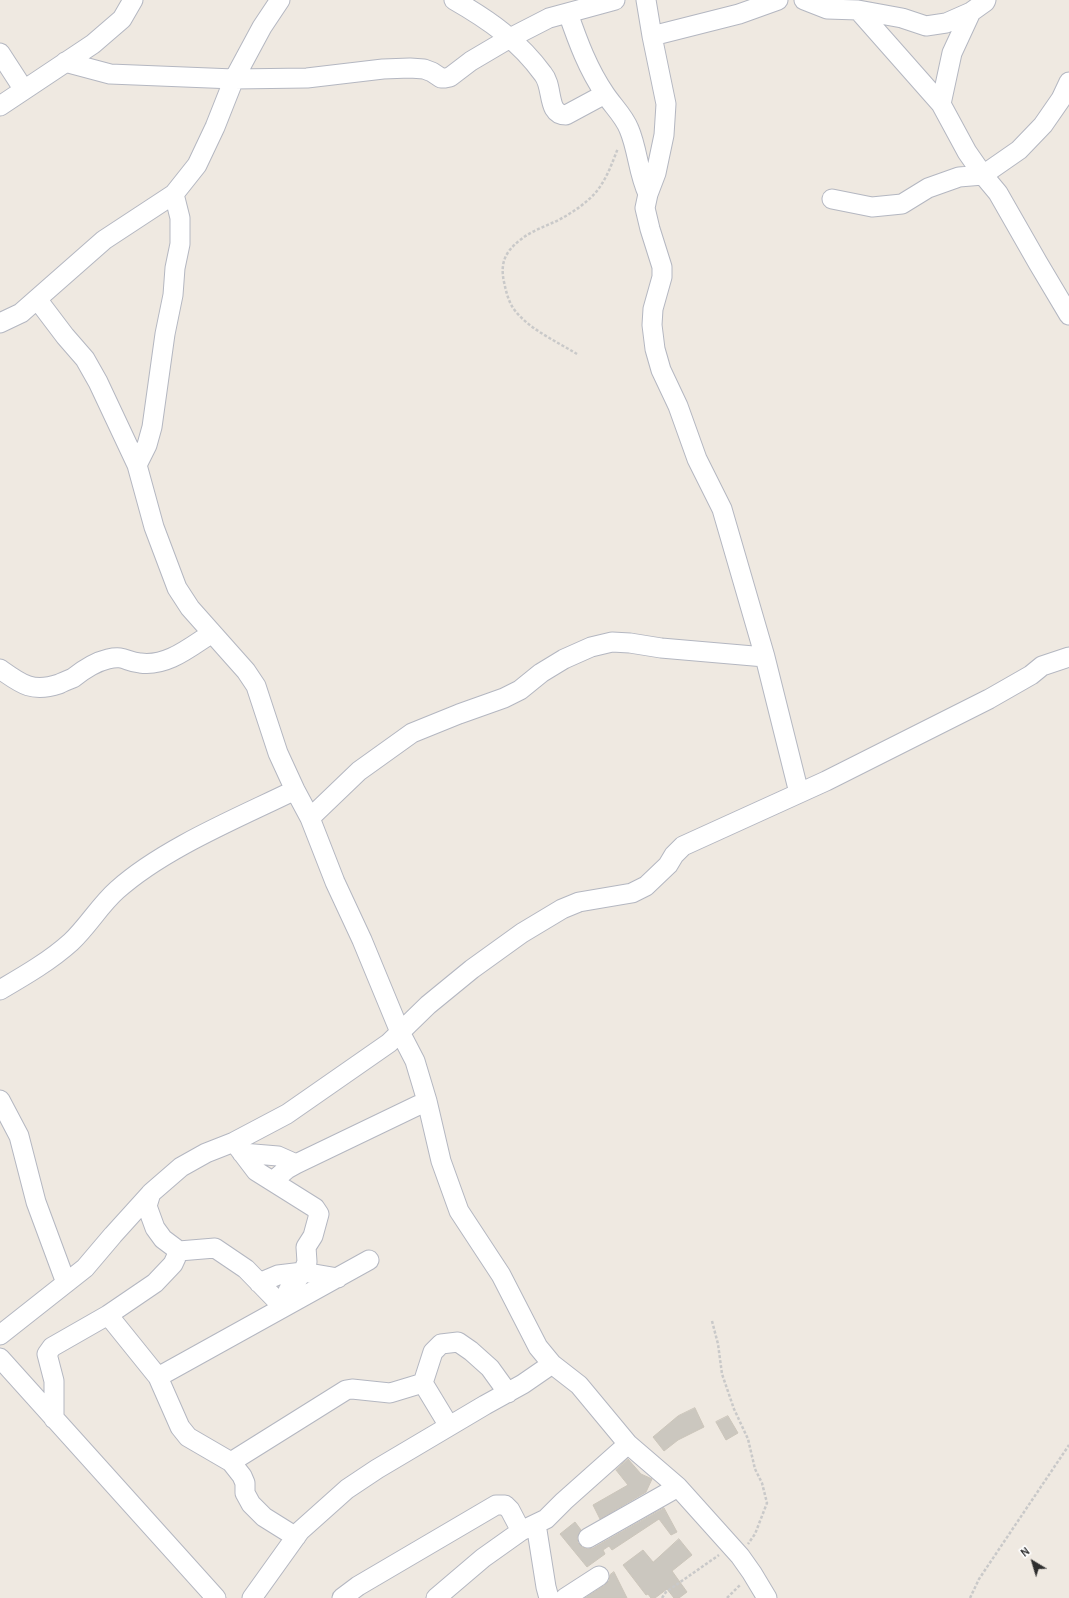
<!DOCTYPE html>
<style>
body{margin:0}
#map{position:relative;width:1069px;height:1598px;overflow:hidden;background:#efe9e1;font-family:Karla,sans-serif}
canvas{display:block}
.north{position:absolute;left:1013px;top:1542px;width:40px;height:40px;-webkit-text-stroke:3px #fff;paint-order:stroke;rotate:322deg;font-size:11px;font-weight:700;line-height:16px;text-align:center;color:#2e2e2e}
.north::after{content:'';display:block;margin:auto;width:14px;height:18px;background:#2e2e2e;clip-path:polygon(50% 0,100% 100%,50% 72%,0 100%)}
</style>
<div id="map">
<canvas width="1069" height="1598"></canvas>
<div class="north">N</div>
</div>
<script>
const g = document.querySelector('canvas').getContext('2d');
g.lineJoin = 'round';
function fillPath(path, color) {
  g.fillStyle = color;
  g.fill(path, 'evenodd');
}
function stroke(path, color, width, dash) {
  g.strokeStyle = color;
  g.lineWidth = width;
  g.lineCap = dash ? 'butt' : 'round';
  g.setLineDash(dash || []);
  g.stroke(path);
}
const building = new Path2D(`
 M695 1408 704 1427 678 1440 664 1451 653 1437 678 1416Z
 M728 1416 738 1433 726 1440 716 1422Z
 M628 1459 641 1474 652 1479 646 1492 600 1519 593 1505 628 1485 616 1470Z
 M664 1508 677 1532 671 1535 659 1519 612 1550 609 1546 603 1550 605 1554 587 1567 560 1534 575 1522 581 1530 577 1538 578 1543 582 1547 588 1549 593 1548Z
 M679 1539 692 1555 672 1571 687 1592 679 1598H674L667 1589 655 1598H651L648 1594 646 1595 623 1565 643 1550 653 1562Z
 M614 1572 627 1598H585L605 1585 609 1581 610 1575Z`);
const path = new Path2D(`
 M577 354C556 341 528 329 513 308 508 300 506 291 504 282 500 263 505 252 520 240 530 232 541 228 552 223 564 218 578 209 588 200 604 187 611 166 618 148
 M712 1321 718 1344 722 1374 734 1409 748 1439 755 1469 762 1483 767 1503 755 1534 748 1544
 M662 1598 666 1592 719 1555
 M727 1598 741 1584
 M970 1598 979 1579 1069 1445`);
const minor = new Path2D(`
 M454 0C489 20 519 41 543 74 554 87 546 115 566 115L605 94
 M646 0 652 36 666 104 664 135 656 173 648 194 645 208 650 229 662 267V277L653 309 652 325 655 349 661 370 678 406 697 459 722 509 765 657 799 793
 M804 0 827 9 858 10 902 18 926 26 946 23 971 12 985 2 986 0
 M858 10 941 104 967 152 983 175 998 193 1038 263 1069 315
 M568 13C578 42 588 69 605 94 613 106 624 116 629 129 638 150 638 173 648 194
 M652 36 739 14 778 0
 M0 53 24 90
 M65 62 110 74 234 79 307 78 383 69 410 68 424 69 432 72 441 78H445L450 77 471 61 510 38 549 18 615 0
 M941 104 952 53 971 12
 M0 106 93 44 122 19 133 0
 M832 199 872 207 902 204 928 188 959 177 983 175 1019 150 1043 125 1061 99 1069 82
 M37 299 65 336 85 359 98 382 137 465 154 527 177 588 190 608 246 671 256 686 278 753 295 790 310 818 335 882 362 940 400 1032 415 1061 427 1101 441 1161 459 1211 501 1275 538 1347 552 1364 579 1385 628 1444 678 1487 740 1556 752 1573 767 1598
 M0 323 21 313 104 240 174 194 197 165 215 127 234 79 262 27 280 0
 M137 465 147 445 152 427 165 334 173 295 175 268 180 244V218L174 194
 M0 669C21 684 32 693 59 684 63 682 68 680 73 678 83 670 95 662 108 659 125 655 126 662 140 663 167 667 190 647 212 633
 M310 818 359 771 412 733 459 714 504 698 520 690 541 673 564 659 591 647 612 642 630 643 661 648 765 657
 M0 990C24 976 50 961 71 942 88 926 100 905 117 890 164 848 238 818 295 790
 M0 1100 19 1136 36 1202 66 1283
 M242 1153 278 1156 296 1164
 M273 1181 287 1169 296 1164 427 1101
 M151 1193 147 1206 155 1228 163 1239 179 1251 215 1248 246 1269 283 1307 288 1291 303 1272 307 1262 306 1247 313 1236 319 1214 315 1208 256 1171 234 1142
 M259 1283 278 1275 303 1272 338 1278
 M108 1315 158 1377 180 1427 188 1437 231 1462 242 1476 245 1483V1493L251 1504 264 1517 296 1537
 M0 1335 85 1268 113 1235 151 1193 181 1167 206 1153 234 1142 287 1114 389 1043 428 1005 472 969 522 933 562 909 579 902 632 893 646 886 668 865 674 855 683 846 826 781 989 699 1031 675 1042 666 1069 657
 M0 1358 216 1598
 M158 1377 369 1260
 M54 1419V1381L47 1354 52 1347 108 1315 155 1283 173 1264 179 1251
 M449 1426 423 1383 433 1352 441 1344 458 1342 471 1351 490 1368 508 1393
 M231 1462 346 1390 352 1389 390 1393 423 1383
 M536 1524 546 1587 549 1598
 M588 1538 678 1487
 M252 1598 300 1531 347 1489 377 1469 485 1405 523 1384 552 1364
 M342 1598 358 1586 496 1505H505L510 1510 521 1531
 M436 1598 483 1558 521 1531 546 1519 564 1501 628 1444
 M565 1598 599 1576`);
fillPath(building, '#cbc7bf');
stroke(building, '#cbc5ba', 1);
stroke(minor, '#b4b7c1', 21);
stroke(path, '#c9c9c9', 2.5, [3, 2]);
stroke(minor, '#fff', 19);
</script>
